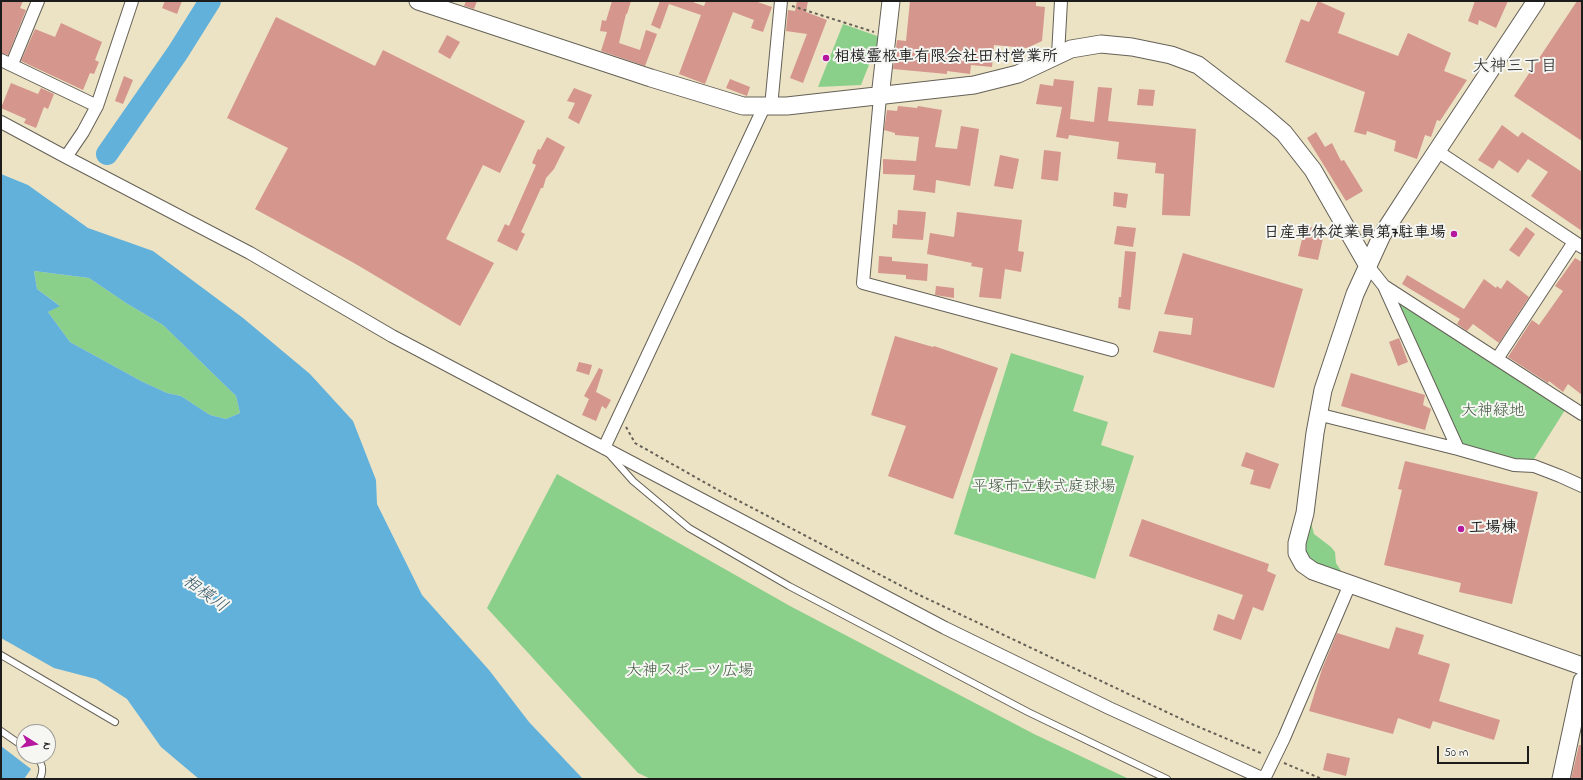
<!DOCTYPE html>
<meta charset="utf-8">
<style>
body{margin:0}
#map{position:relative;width:1583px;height:780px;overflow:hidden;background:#ece2c4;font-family:"Indie Flower",sans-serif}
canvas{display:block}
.frame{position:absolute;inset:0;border:2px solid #1c1c1c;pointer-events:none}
.north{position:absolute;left:16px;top:724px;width:40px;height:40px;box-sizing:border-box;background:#f6f6f2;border:1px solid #9f9f9c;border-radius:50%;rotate:101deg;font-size:11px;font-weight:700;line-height:16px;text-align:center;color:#1c1c1c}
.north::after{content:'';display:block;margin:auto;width:14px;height:18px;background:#b5179e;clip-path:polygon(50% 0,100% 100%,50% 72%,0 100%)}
.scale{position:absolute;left:1437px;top:746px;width:92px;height:18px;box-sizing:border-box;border:2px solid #1c1c1c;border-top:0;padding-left:5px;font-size:12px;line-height:14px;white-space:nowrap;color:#1c1c1c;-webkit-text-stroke:3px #f6f6f2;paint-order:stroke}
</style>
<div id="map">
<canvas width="1583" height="780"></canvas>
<div class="frame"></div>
<div class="north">N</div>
<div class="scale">50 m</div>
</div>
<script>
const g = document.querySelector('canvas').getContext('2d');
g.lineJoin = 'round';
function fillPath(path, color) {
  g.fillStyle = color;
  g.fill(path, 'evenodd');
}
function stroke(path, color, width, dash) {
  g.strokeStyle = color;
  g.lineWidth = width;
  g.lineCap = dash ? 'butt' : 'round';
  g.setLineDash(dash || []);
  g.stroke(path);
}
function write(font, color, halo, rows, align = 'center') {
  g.font = font + ' "Indie Flower","Klee One",sans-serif';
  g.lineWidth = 4;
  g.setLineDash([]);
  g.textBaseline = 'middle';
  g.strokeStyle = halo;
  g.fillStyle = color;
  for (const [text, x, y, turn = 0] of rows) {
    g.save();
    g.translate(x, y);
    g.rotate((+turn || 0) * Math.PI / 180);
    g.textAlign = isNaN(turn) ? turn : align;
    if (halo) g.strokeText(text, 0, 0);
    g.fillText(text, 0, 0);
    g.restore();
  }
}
const green = new Path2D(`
 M843 24 880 37 861 85 818 87Z
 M34 271 89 278 126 303 163 325 236 396 240 413 226 419 210 415 181 396 167 393 141 381 70 342 48 312 59 305 37 289Z
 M1391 295 1565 410 1534 459 1522 464 1462 445Z
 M1011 353 1084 376 1073 411 1108 422 1101 445 1134 456 1095 579 954 534Z
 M557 474 790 606 1034 734 1129 779H651L638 773 487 608Z
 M1311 522 1314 534 1331 547 1335 552 1336 563 1343 574 1318 567 1305 557 1304 540Z`);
const water = new Path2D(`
 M1 174 28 185 88 228 153 251 243 318 310 374 353 421 376 480 377 504 422 595 489 670 529 722 583 779H199L161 747 127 699 96 679 54 668 1 638ZM34 271 89 278 126 303 163 325 236 396 240 413 226 419 210 415 181 396 167 393 141 381 70 342 48 312 60 306 37 289Z
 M1 746 31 769 24 779H1Z`);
const river = new Path2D(`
 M107 154 178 52 210 1`);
const building = new Path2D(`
 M1 1H23L20 8 26 10 8 55 1 53Z
 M165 1H182L177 14 162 8Z
 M466 1H477L474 9 464 6Z
 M612 1H631L627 14H626L619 43 640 50 646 30 657 34 645 66 601 51 607 32 600 31 602 20 606 21Z
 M660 1H690L704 6 706 1H755L772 7 763 32 751 28 754 20 733 12 705 84 679 74 701 15 669 4 660 29 651 25Z
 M797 1H808L806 12 827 20 803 83 790 78 807 34 786 31 788 10 795 11Z
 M910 1H1036V6L1045 7 1042 41 1027 48 994 45 992 67 971 65 970 74 947 71V74L893 69 897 40 906 41Z
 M1318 1 1345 13 1338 33 1398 56 1408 33 1451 53 1444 71 1467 80 1440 121 1437 120 1431 137 1425 135 1417 159 1394 151 1396 141 1367 131 1366 135 1354 132 1365 92 1285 62 1301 19 1309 22Z
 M1475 1H1508L1496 28 1479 20 1478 25 1468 21Z
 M1577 1H1582V141L1514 96Z
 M276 17 375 66 383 50 525 121 500 173 483 165 446 239 494 263 460 326 354 263 255 209 288 148 227 118Z
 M61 23 102 42 95 60 99 62 94 74 90 73 83 90 21 61 35 29 55 37Z
 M447 35 460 42 450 59 438 52Z
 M124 76 133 80 123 104 115 101Z
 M730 79 750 87 747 96 726 88Z
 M1054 79 1074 81 1070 119 1094 122 1098 87 1112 88 1108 121 1196 129 1190 216 1162 215 1164 174 1155 173 1156 163 1117 159 1119 142 1069 135 1068 139 1056 137 1062 107 1036 104 1040 84 1053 86Z
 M11 83 38 94 41 88 54 94 48 109 44 107 36 128 24 123 26 119 1 108Z
 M574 88 592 95 579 124 568 118 575 103 567 101Z
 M1139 89 1155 90 1153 106 1137 105Z
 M898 106 917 108 918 106 942 110 935 147 957 149 961 126 979 129 970 186 936 180 935 193 913 190 915 175 883 174V159L916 161 919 137 895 135V133L884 130 887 110 897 111Z
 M1502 125 1518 137 1522 132 1582 172V231L1531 196 1548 172 1528 159 1518 173 1499 160 1493 169 1478 160Z
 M1316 132 1325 147 1332 143 1341 161 1344 160 1363 191 1346 201 1307 138Z
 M547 137 565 147 554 169 546 178 543 188H541L521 232 525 234 517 251 497 241 505 224 509 226 536 165 532 163 538 149 540 150Z
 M1044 150 1061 152 1058 181 1041 179Z
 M1000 155 1019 159 1013 189 994 186Z
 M1114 192 1128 194 1126 208 1113 206Z
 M898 210 926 212 923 240 892 238 893 224 897 225Z
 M957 212 1022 220 1018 251 1024 252 1021 272 1005 269 1001 299 979 297 983 268 971 266 972 263 927 254 930 233 954 237Z
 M1117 226 1136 228 1133 247 1114 244Z
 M1305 226 1325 230 1318 260 1298 256Z
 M1526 227 1535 234 1519 257 1509 250Z
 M1125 251 1136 252 1130 310 1118 308 1119 297H1121Z
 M1183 253 1303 289 1274 388 1153 352 1159 331 1191 335 1193 318 1164 314Z
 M879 256 892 257V261L928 264 927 281 906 279V275L878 273Z
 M1575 258 1582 262V395L1568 384 1563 392 1549 381 1548 383 1508 357 1532 320 1539 325 1563 291 1555 286Z
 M1407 275 1464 309 1484 279 1496 288 1497 286 1501 289 1507 280 1529 297 1499 343 1473 324 1467 331 1457 324 1460 319 1402 284Z
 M936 286 954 288V298L935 295Z
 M895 336 933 347 934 346 998 368 953 499 888 476 906 426 871 415Z
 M1399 338 1408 362 1398 366 1389 342Z
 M579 362 592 365 589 375 576 371Z
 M599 368 603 370 596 392 611 400 606 409 602 406 596 421 582 415 589 399 584 396Z
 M1351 373 1425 395 1423 405 1431 409 1425 430 1341 406Z
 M1246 452 1279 464 1270 489 1250 484 1254 470 1241 466Z
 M1405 461 1538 492 1512 604 1459 592 1461 583 1384 565 1402 490 1398 489Z
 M1142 519 1269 564 1267 571 1276 575 1263 611 1253 607 1241 640 1213 630 1218 614 1234 620 1243 595 1129 556Z
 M1396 627 1424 635 1418 654 1450 664 1439 701 1500 720 1494 740 1433 721 1430 729 1398 718 1393 734 1309 711 1322 669 1337 633 1389 649Z
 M1579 745H1582V779H1571Z
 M1327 753 1350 758 1346 776 1323 770Z`);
const path = new Path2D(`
 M792 6 874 32
 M626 427 635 443 718 490 913 592 1194 725 1263 754
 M1284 763 1322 779`);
const lane = new Path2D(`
 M610 455 633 481 689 528 789 586 1028 712 1167 779
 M1 655 115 722
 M1 731 24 747
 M35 756C43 763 44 770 40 779`);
const street = new Path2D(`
 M1058 55 1061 1
 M1 60 97 106
 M12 64 38 1
 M880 97 863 283 1112 350
 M771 107 781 1
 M1 122 66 157 250 253 392 336 945 628 1109 708 1264 779
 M1437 151 1582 247
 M66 157 83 132 97 106 132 1
 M1368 266 1384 286 1582 414
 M1384 286 1458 449
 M1497 359 1574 242
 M1325 416 1458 449 1514 465 1534 466 1560 476 1582 486
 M604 448 764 107
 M1264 779 1284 738 1350 584`);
const secondary = new Path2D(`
 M418 1 651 78 743 106H787L974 85 1018 74 1071 49 1101 44 1132 47 1171 55 1198 65 1263 115 1284 133 1313 170 1368 266
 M1536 1 1417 181 1382 235 1355 294 1323 390 1315 433 1305 513 1297 543V553L1303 564 1313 571 1582 666
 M880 97 891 1
 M1561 779 1582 681`);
const markers = [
 [826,58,4,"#b5179e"],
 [1454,234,4,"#b5179e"],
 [1461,529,4,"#b5179e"]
];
const poiNames = [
 ["相模霊柩車有限会社田村営業所",834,58],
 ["日産車体従業員第7駐車場",1446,234,"right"],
 ["工場棟",1469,529]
];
const parkNames = [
 ["大神緑地",1493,412],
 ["平塚市立軟式庭球場",1044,488],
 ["大神スポーツ広場",690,672]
];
const neighbourhoodNames = [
 ["大神三丁目",1515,68]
];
const waterNames = [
 ["相模川",204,595,36]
];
fillPath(green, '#8bd08a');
fillPath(water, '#61b1db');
stroke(river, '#61b1db', 22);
fillPath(building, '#d5968d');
stroke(lane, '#656157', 8);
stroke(street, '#656157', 14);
stroke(secondary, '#656157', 19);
stroke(path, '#656157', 2, [3, 3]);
stroke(lane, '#fff', 6);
stroke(street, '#fff', 12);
stroke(secondary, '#fff', 17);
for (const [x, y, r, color] of markers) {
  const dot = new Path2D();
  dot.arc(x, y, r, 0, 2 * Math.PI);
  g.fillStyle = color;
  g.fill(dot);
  stroke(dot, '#f6f6f2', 1.5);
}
write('bold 16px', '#1c1c1c', '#f6f6f2', poiNames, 'left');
write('16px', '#435b42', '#f6f6f2', parkNames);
write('17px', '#1c1c1c', '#f6f6f2', neighbourhoodNames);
write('italic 17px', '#385868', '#f6f6f2', waterNames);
</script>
